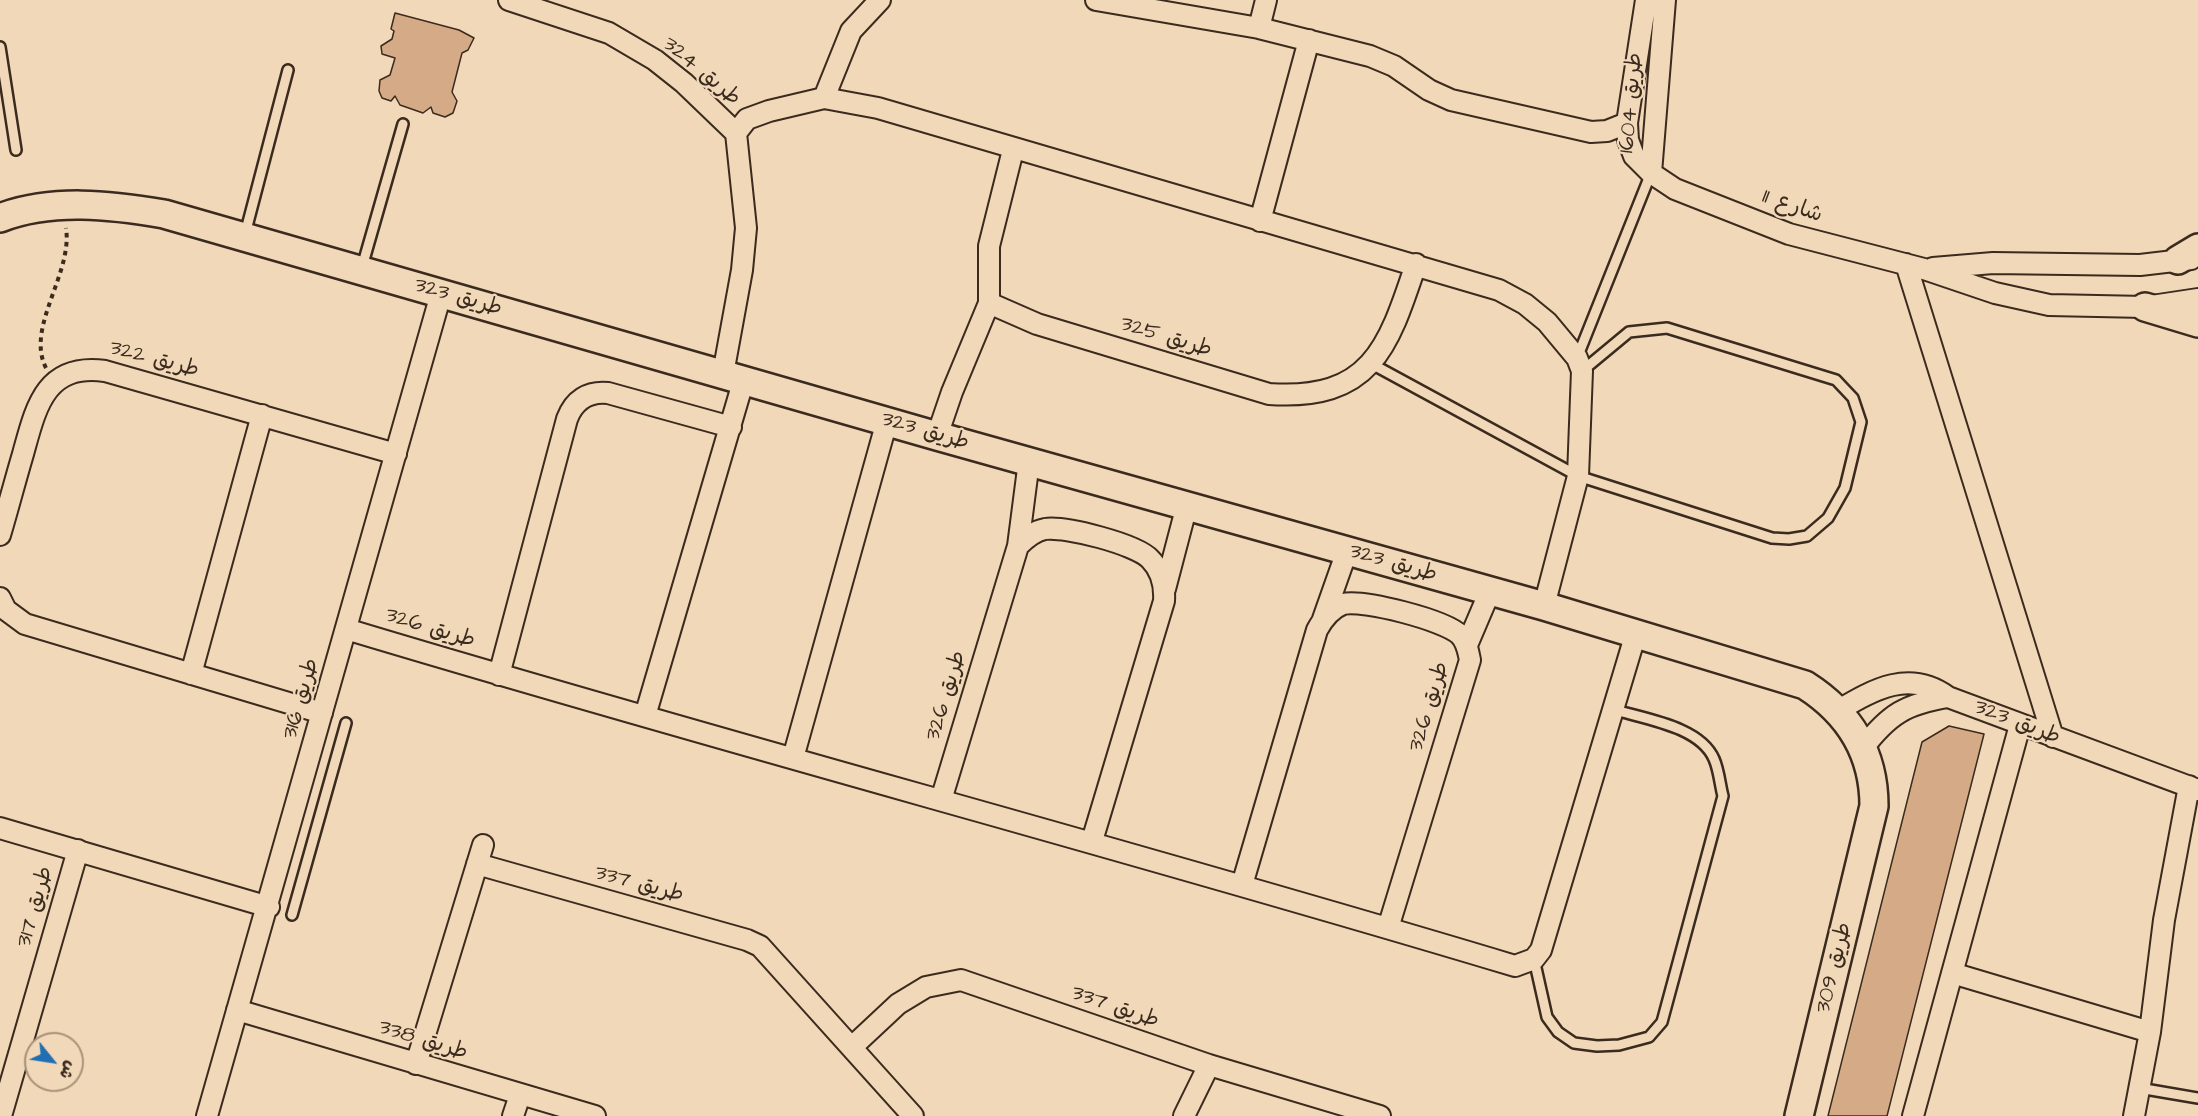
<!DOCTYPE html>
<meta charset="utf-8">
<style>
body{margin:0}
#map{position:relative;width:2198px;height:1116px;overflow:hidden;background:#f0d8b8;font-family:"Architects Daughter","Playpen Sans Arabic",sans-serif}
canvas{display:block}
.north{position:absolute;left:24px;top:1032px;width:60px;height:60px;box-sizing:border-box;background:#f0d8b8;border:2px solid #a8927a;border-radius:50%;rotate:120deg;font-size:16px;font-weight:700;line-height:24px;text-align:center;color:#3b2a1e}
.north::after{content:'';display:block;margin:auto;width:21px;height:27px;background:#1f6fb2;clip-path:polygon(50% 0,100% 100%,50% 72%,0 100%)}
</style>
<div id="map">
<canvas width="2198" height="1116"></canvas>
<div class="north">ش</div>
</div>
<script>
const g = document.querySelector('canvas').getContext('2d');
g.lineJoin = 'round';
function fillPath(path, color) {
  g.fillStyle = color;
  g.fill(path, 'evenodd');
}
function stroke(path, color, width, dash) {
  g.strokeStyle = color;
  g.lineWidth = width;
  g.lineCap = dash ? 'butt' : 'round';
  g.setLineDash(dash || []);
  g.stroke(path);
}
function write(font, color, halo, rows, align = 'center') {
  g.font = font + ' "Architects Daughter","Playpen Sans Arabic",sans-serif';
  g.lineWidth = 4.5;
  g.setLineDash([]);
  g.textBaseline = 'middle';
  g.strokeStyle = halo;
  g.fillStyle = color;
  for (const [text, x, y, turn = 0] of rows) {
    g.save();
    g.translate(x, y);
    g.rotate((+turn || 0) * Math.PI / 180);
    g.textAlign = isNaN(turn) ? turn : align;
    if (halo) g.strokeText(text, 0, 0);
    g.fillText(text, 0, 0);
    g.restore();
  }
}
const building = new Path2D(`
 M395 13 459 30 474 38 468 50 462 53 452 92 457 101 453 113 445 117 433 113 431 107 423 113 400 105 395 96 391 101 382 98 379 91 380 80 390 75 395 58 382 54 381 46 392 39 394 31 391 29Z
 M1949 726 1984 734 1887 1116H1828L1922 742Z`);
const path = new Path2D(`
 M46 368C25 327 73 274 66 228`);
const lane = new Path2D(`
 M0 47 16 150
 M245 234 288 70
 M362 267 403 124
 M1577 358 1651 173
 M1370 363 1578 476 1772 538 1789 539 1807 536 1828 518 1845 488 1861 422 1853 398 1836 380 1667 328 1629 332 1582 371
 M292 915 346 723
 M1534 959 1547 1017 1558 1032 1574 1043 1597 1046 1619 1045 1649 1037 1662 1022 1723 796C1720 785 1719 770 1714 759 1700 726 1644 719 1612 709
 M2139 1088 2198 1098`);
const street = new Path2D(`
 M509 0 609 33 655 60 684 83 736 133 746 228 742 270 723 374
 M1096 0 1259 28 1370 56 1394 66 1429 90 1451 100 1591 132 1607 131 1627 123
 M1646 0 1627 123 1628 140 1634 156 1651 173 1675 189 1789 234 1924 269 1995 293 2049 305 2145 307 2198 299
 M1259 28 1266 0
 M824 98 851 31 880 0
 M736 133 747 119 769 111 824 98 878 108 1499 290 1525 304 1547 322 1577 358 1582 371 1578 476 1544 606
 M1013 150 989 246V303L1037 324 1269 394C1371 401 1388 348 1416 264
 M1651 173 1665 0
 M1260 221 1309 40
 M1906 264 2053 737
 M1933 268 1993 263 2140 265 2191 259
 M937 436 952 392 989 303
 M0 535C8 508 15 481 23 454 36 407 45 363 105 371L396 454
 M1018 546 1029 461
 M1165 589 1187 505
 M0 598 6 610 25 624 322 713
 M1323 619 1347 551
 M346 629C734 746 1127 849 1515 966L1534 959 1541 950 1636 633
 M1467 645 1490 591
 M191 674 262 415
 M499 675 567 419C574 400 588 391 608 393L731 427
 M1839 710C1874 689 1910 669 1948 697L2198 790
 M645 716 744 379
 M1863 748C1889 714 1906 704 1948 697
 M793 758 887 421
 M941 800 1018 546C1026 538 1034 531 1045 529 1065 526 1136 544 1150 559 1162 571 1165 585 1164 601L1092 841
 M0 828 269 907
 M477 864 747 940 760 946 913 1116
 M1242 885 1317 630C1323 619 1330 609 1343 604 1362 599 1445 620 1460 635 1467 642 1468 651 1470 660L1388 928
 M1952 973 2150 1032
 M237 1010 595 1116
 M852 1047 898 1004 926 987 961 980 1209 1065 1380 1116
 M416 1064 483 845
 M1 1116 78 850
 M207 1116 441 294
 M513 1116 520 1095
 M1184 1116 1209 1065
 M1913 1116 2020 725
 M2134 1116 2150 1032 2164 920 2189 786`);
const secondary = new Path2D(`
 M0 218C52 198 111 205 164 214L937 436 1544 606 1805 685C1849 713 1874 753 1874 806L1799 1116
 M2178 260 2198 248
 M2145 307 2198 323`);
const streetNames = [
 ["طريق 324",701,72,40],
 ["طريق 1604",1632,103,-85],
 ["شارع 11",1792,207,19],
 ["طريق 323",458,298,16],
 ["طريق 325",1166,338,17],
 ["طريق 322",154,360,15],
 ["طريق 323",925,432,16],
 ["طريق 323",1393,564,16],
 ["طريق 326",430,629,17],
 ["طريق 326",947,696,-73],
 ["طريق 316",302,699,-74],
 ["طريق 326",1430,707,-73],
 ["طريق 323",2017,723,21],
 ["طريق 337",639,885,15],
 ["طريق 317",36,907,-74],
 ["طريق 309",1835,968,-76],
 ["طريق 337",1115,1008,19],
 ["طريق 338",423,1041,17]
];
fillPath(building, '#d5aa86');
stroke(building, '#3b2a1e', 1.5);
stroke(lane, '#3b2a1e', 14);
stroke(street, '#3b2a1e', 24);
stroke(secondary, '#3b2a1e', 32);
stroke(path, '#3b2a1e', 4, [4.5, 4.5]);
stroke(lane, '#f0d8b8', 9);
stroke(street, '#f0d8b8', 20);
stroke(secondary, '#f0d8b8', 27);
write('22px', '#3b2a1e', '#f0d8b8', streetNames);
</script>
